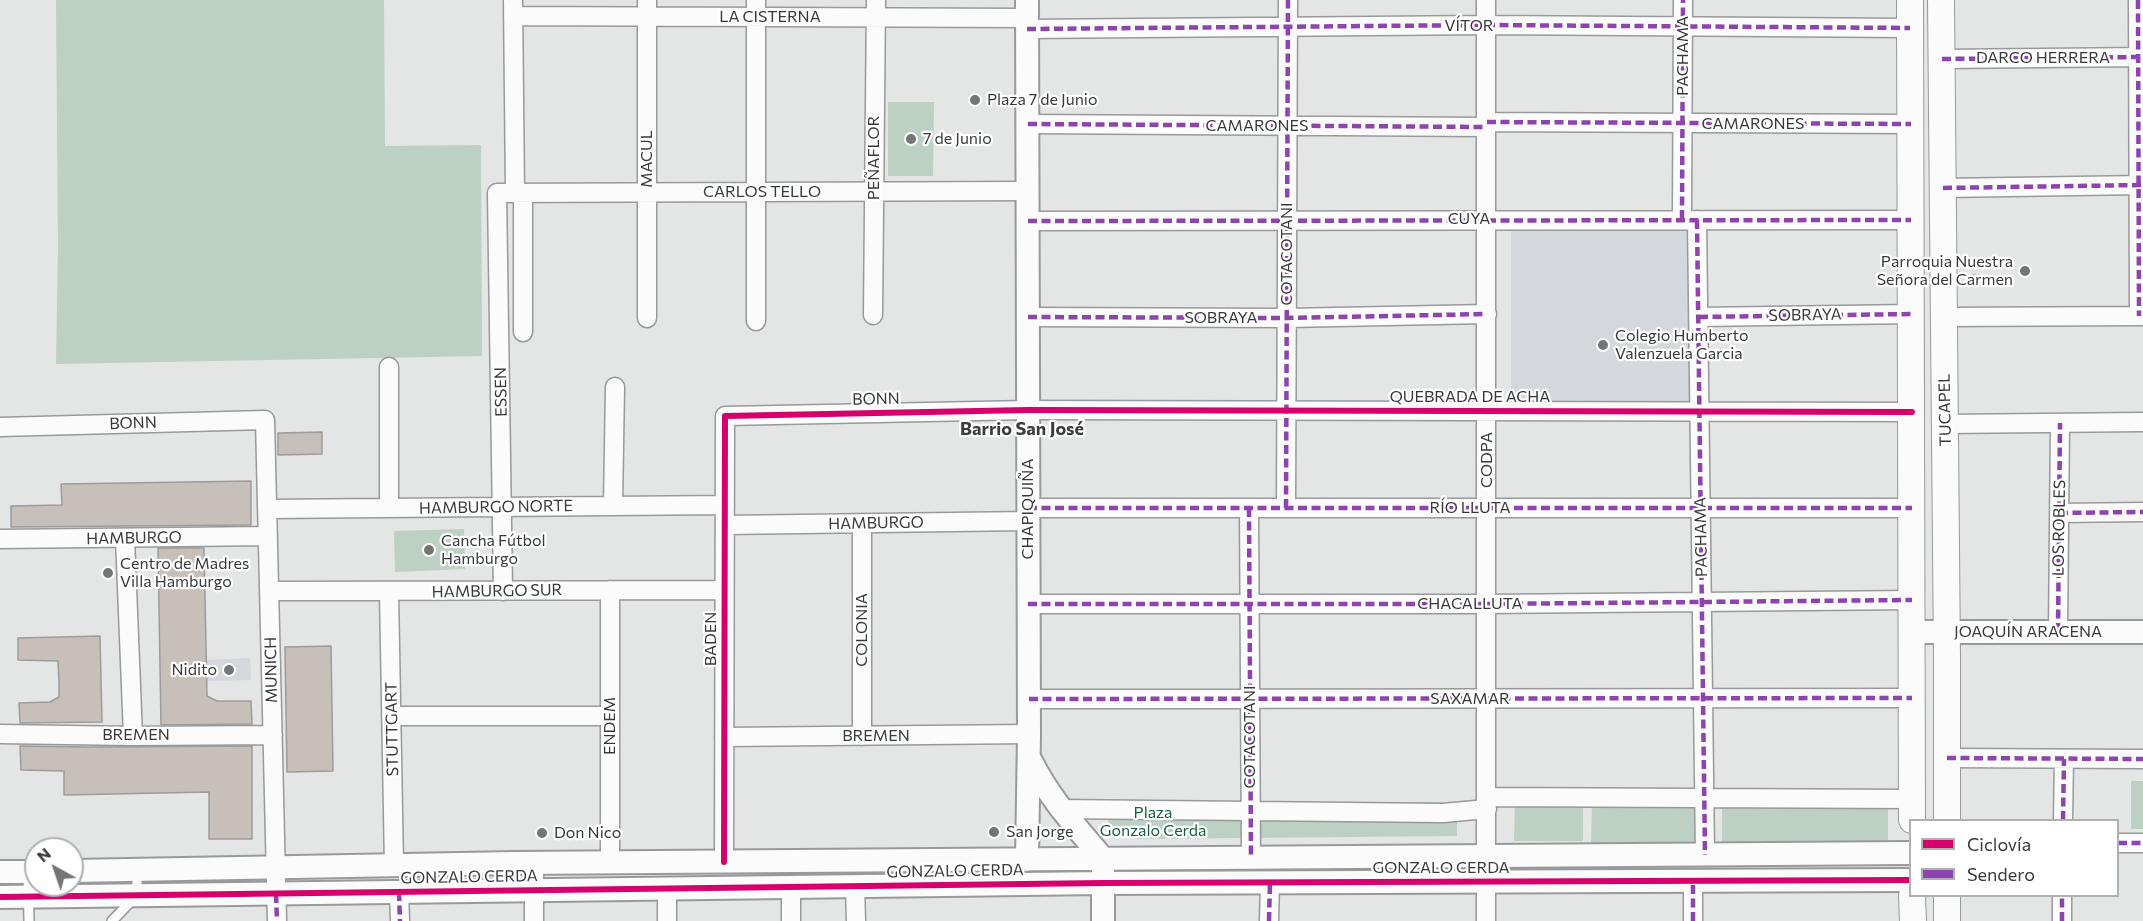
<!DOCTYPE html>
<meta charset="utf-8">
<style>
body{margin:0}
#map{position:relative;width:2143px;height:921px;overflow:hidden;background:#e4e5e5;font-family:Commissioner,sans-serif}
canvas{display:block}
.legend{position:absolute;left:1909px;top:819px;width:210px;height:78px;box-sizing:border-box;background:#fff;border:2px solid #afb0b0;margin:0;padding:8px 10px;list-style:none;font-size:18px;color:#38393a}
.legend li{display:flex;align-items:center;gap:12px;height:30px}
.legend b{width:30px;border:2px solid #afb0b0}
.north{position:absolute;left:24px;top:837px;width:60px;height:60px;box-sizing:border-box;background:#fff;border:2px solid #afb0b0;border-radius:50%;rotate:320deg;font-size:16px;font-weight:700;line-height:24px;text-align:center;color:#38393a}
.north::after{content:'';display:block;margin:auto;width:21px;height:27px;background:#747576;clip-path:polygon(50% 0,100% 100%,50% 72%,0 100%)}
</style>
<div id="map">
<canvas width="2143" height="921"></canvas>
<ul class="legend">
<li><b style="height:8px;background:#d6006c"></b>Ciclovía</li>
<li><b style="height:8px;background:#8e44ad"></b>Sendero</li>
</ul>
<div class="north">N</div>
</div>
<script>
const g = document.querySelector('canvas').getContext('2d');
g.lineJoin = 'round';
function fillPath(path, color) {
  g.fillStyle = color;
  g.fill(path, 'evenodd');
}
function stroke(path, color, width, dash) {
  g.strokeStyle = color;
  g.lineWidth = width;
  g.lineCap = dash ? 'butt' : 'round';
  g.setLineDash(dash || []);
  g.stroke(path);
}
function write(font, color, halo, rows, align = 'center') {
  g.font = font + ' Commissioner,sans-serif';
  g.lineWidth = 4.5;
  g.setLineDash([]);
  g.textBaseline = 'middle';
  g.strokeStyle = halo;
  g.fillStyle = color;
  for (const [text, x, y, turn = 0] of rows) {
    g.save();
    g.translate(x, y);
    g.rotate((+turn || 0) * Math.PI / 180);
    g.textAlign = isNaN(turn) ? turn : align;
    if (halo) g.strokeText(text, 0, 0);
    g.fillText(text, 0, 0);
    g.restore();
  }
}
const built = new Path2D(`
 M1694 229V401L1511 403V230Z
 M250 658 251 680 207 681 206 660Z`);
const green = new Path2D(`
 M56 0H384L385 146 481 145 482 356 56 364 58 247Z
 M888 102H934L933 176H888Z
 M464 529 465 569 395 572 394 531Z
 M2131 781H2143V829H2131Z
 M1583 800V841H1514L1515 801Z
 M1457 802V836L1137 839 1124 837 1108 829 1109 805Z
 M1592 803H1702V843L1591 844Z
 M1722 804H1888V845H1722Z`);
const building = new Path2D(`
 M322 432V454L278 455V433Z
 M251 481V525L11 527V506L62 505 61 484Z
 M158 548H204L207 696 217 701H251L252 724 161 725Z
 M100 636 102 722 20 723 19 703 50 702 59 697V681L58 661 18 660V638Z
 M331 646 333 771 287 772 285 647Z
 M20 746 86 747 252 746V839H209V792L64 795V771L21 770Z`);
const path = new Path2D(`
 M1963 275H1977`);
const service = new Path2D(`
 M28 872 29 921
 M112 921 137 895V871`);
const minor = new Path2D(`
 M513 0 515 193
 M756 0V321
 M1486 0V921
 M2138 0 2139 316
 M513 16 1027 18
 M1027 29 1487 25 1910 28
 M1942 59 2143 57
 M1487 122 1911 124
 M1028 124 1487 127
 M1943 188 2143 185
 M523 193V332
 M1682 219 1683 0
 M1697 220 1705 855
 M1028 221 1911 220
 M873 315 876 0
 M1028 317 1287 318 1487 314
 M1699 317 1912 314
 M1944 317 2143 316
 M647 318V0
 M1945 424 2143 422
 M0 427 265 420 277 921
 M613 506 615 387
 M389 508V367
 M1028 508H1912
 M1249 508 1251 858
 M1286 508 1288 0
 M268 509 725 505
 M2059 513 2143 512
 M862 523V736
 M725 525 1028 521
 M125 538 133 736
 M0 539 268 536
 M610 590V862
 M270 591 724 590
 M503 591 497 193 1028 191
 M389 592 394 866
 M1028 604H1487L1912 600
 M2058 632 2060 423
 M1029 699 1912 698
 M391 716H610
 M0 734 133 736 273 735
 M724 737 1029 734
 M1947 758 2143 759
 M1487 797 1912 799
 M1059 809 1443 813 1487 809
 M2063 820 2064 759
 M2118 843H2143
 M724 862 725 416 1028 410 1912 412
 M534 863V921
 M855 886 856 921
 M791 887V921
 M667 888V921
 M399 892 400 921
 M1269 921 1270 882
 M1693 921V881
 M2062 921V896`);
const tertiary = new Path2D(`
 M1912 632H2143
 M1031 761C1051 801 1075 825 1103 859V921
 M1027 860 1029 734 1027 0
 M72 871 515 863 1910 853
 M0 872H36
 M0 897 1103 883 1910 880`);
const secondary = new Path2D(`
 M1910 0 1912 820
 M1941 0 1947 655V820
 M1912 896 1913 921
 M1947 921V896`);
const quiet = new Path2D(`
 M2138 0 2139 316
 M1027 29 1487 25 1910 28
 M1942 59 2143 57
 M1487 122 1911 124
 M1028 124 1487 127
 M1943 188 2143 185
 M1682 219 1683 0
 M1697 220 1705 855
 M1028 221 1911 220
 M1028 317 1287 318 1487 314
 M1699 317 1912 314
 M1028 508H1912
 M1249 508 1251 858
 M1286 508 1288 0
 M2059 513 2143 512
 M1028 604H1487L1912 600
 M2058 632 2060 423
 M1029 699 1912 698
 M1947 758 2143 759
 M2063 820 2064 759
 M2118 843H2143
 M399 892 400 921
 M276 894 277 921
 M1269 921 1270 882
 M1693 921V881
 M2062 921V896`);
const cycleway = new Path2D(`
 M724 862 725 416 1028 410 1912 412
 M0 897 1103 883 1910 880`);
const markers = [
 [975,100,6,"#747576"],
 [911,139,6,"#747576"],
 [2025,271,6,"#747576"],
 [1603,345,6,"#747576"],
 [429,550,6,"#747576"],
 [108,573,6,"#747576"],
 [229,670,6,"#747576"],
 [994,832,6,"#747576"],
 [542,833,6,"#747576"]
];
const streetNames = [
 ["LA CISTERNA",770,17],
 ["VÍTOR",1469,26],
 ["PACHAMA",1683,56,-90],
 ["DARCO HERRERA",2043,58],
 ["CAMARONES",1753,124],
 ["CAMARONES",1257,126],
 ["PEÑAFLOR",874,158,-90],
 ["MACUL",647,159,-90],
 ["CARLOS TELLO",762,192],
 ["CUYA",1469,219],
 ["COTACOTANI",1287,254,-90],
 ["SOBRAYA",1805,315,-1],
 ["SOBRAYA",1221,318],
 ["ESSEN",501,392,-91],
 ["QUEBRADA DE ACHA",1470,397],
 ["BONN",876,399,-1],
 ["TUCAPEL",1945,410,-91],
 ["BONN",133,423,-2],
 ["CODPA",1487,460,-90],
 ["HAMBURGO NORTE",496,507,-1],
 ["RÍO LLUTA",1470,508],
 ["CHAPIQUIÑA",1028,509,-90],
 ["HAMBURGO",876,523,-1],
 ["LOS ROBLES",2059,528,-89],
 ["PACHAMA",1701,537,-91],
 ["HAMBURGO",134,538,-1],
 ["HAMBURGO SUR",497,591,-1],
 ["CHACALLUTA",1470,604],
 ["COLONIA",862,630,-90],
 ["JOAQUÍN ARACENA",2028,632],
 ["BADEN",711,639,-90],
 ["MUNICH",271,670,-91],
 ["SAXAMAR",1470,699],
 ["ENDEM",610,726,-90],
 ["STUTTGART",392,729,-91],
 ["BREMEN",136,735],
 ["BREMEN",876,736],
 ["COTACOTANI",1250,737,-90],
 ["GONZALO CERDA",1441,868],
 ["GONZALO CERDA",955,871,-1],
 ["GONZALO CERDA",469,877,-1]
];
const poiNames = [
 ["Plaza 7 de Junio",987,100],
 ["7 de Junio",923,139],
 ["Parroquia Nuestra",2013,262,"right"],
 ["Señora del Carmen",2013,280,"right"],
 ["Colegio Humberto",1615,336],
 ["Valenzuela Garcia",1615,354],
 ["Cancha Fútbol",441,541],
 ["Hamburgo",441,559],
 ["Centro de Madres",120,564],
 ["Villa Hamburgo",120,582],
 ["Nidito",217,670,"right"],
 ["San Jorge",1006,832],
 ["Don Nico",554,833]
];
const parkNames = [
 ["Plaza",1153,813],
 ["Gonzalo Cerda",1153,831]
];
const neighbourhoodNames = [
 ["Barrio San José",1022,429]
];
fillPath(built, '#d4d7dc');
fillPath(green, '#bcd0c4');
fillPath(building, '#c6bfba');
stroke(building, '#9c9c9c', 1.5);
stroke(service, '#98999a', 12);
stroke(minor, '#98999a', 21);
stroke(tertiary, '#98999a', 26);
stroke(secondary, '#98999a', 28);
stroke(path, '#c4c5c5', 3, [4.5, 4.5]);
stroke(service, '#fbfbfb', 9);
stroke(minor, '#fbfbfb', 18);
stroke(tertiary, '#fbfbfb', 22);
stroke(secondary, '#fbfbfb', 26);
stroke(quiet, '#8e44ad', 4.5, [9, 4.5]);
stroke(cycleway, '#d6006c', 6);
for (const [x, y, r, color] of markers) {
  const dot = new Path2D();
  dot.arc(x, y, r, 0, 2 * Math.PI);
  g.fillStyle = color;
  g.fill(dot);
  stroke(dot, '#fff', 2);
}
write('16px', '#38393a', '#fff', streetNames);
write('16px', '#38393a', '#fff', poiNames, 'left');
write('16px', '#17603e', '#fff', parkNames);
write('bold 18px', '#3a3c3d', '#fff', neighbourhoodNames);
</script>
